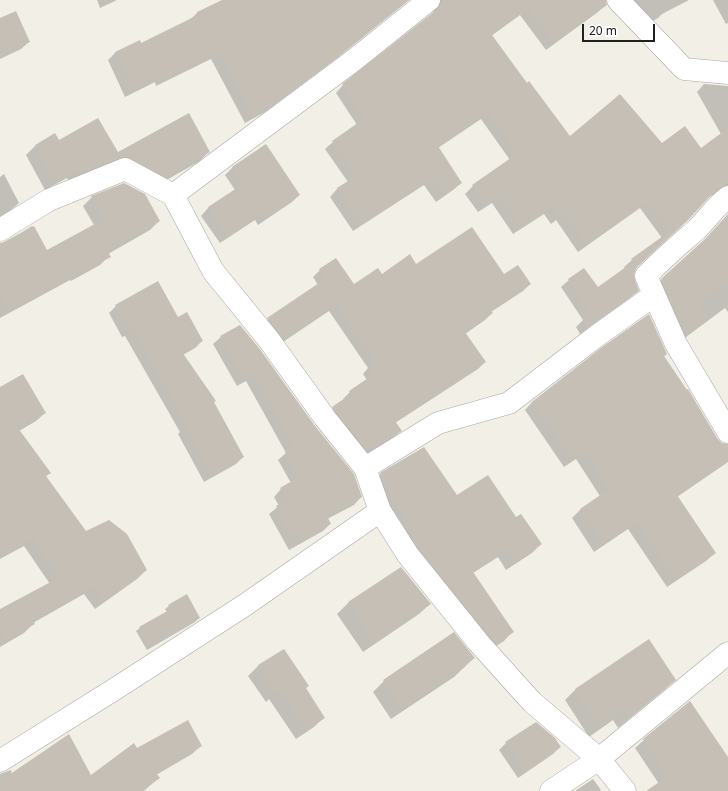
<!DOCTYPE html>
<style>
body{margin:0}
#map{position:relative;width:728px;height:791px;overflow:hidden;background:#f2efe6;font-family:"Noto Sans",sans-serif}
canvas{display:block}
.scale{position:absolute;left:582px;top:24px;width:73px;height:18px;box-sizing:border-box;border:2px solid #202020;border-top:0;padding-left:5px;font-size:12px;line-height:14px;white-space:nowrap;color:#202020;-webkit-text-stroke:3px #fff;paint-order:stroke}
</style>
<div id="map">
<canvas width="728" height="791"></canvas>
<div class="scale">20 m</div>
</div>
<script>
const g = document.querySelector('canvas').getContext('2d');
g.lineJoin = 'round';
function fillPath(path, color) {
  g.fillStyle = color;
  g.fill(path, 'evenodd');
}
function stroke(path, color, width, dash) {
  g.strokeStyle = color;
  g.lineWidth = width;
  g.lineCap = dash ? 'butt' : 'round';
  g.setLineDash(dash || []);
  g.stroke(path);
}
const shadow = new Path2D(`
 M97 0H117L100 8Z
 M224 0H409L337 58 265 112 245 123 211 59 156 86 155 82 125 97 108 60 115 53 139 41 141 44 189 21 197 13Z
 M431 0H605L606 4 598 12 546 50 520 15 491 36 526 84 569 138 661 145 701 149 721 134 697 92 704 84 728 86V195L718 192 707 198 636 268 633 274 638 290 630 298 580 334 576 327 583 320 561 287 569 280 597 288 625 269 624 267 632 260 662 238 640 208 578 252 556 220 551 224 544 214 513 234 492 203 478 212 465 194 473 186 510 160 481 119 438 148 461 183 453 190 436 202 424 185 353 231 330 197 337 189 348 182 325 149 333 142 357 125 336 93 343 85 433 13 434 6Z
 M624 0H689L662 14 658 18 645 26Z
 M713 0H728V23L726 24Z
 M0 19 29 42 21 49 0 59Z
 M55 135 58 141 117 154 209 151 200 161 156 186 121 167 70 183 67 178 45 190 26 155 35 146Z
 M265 145 299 195 292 202 258 225 255 220 220 243 201 216 208 208 235 190 225 175 232 168Z
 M4 174 19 203 10 211 0 218V177Z
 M92 197 159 221 150 230 108 254 109 256 100 265 71 281 70 280 0 318V243L7 242 32 226 47 251 94 225 83 206Z
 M728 215V312L725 308 678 343 654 287 703 242Z
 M416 266 504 275 530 284 523 291 491 312 492 313 485 320 465 334 485 362 478 369 395 423 400 431 393 438 360 458 326 415 333 408 344 400 343 399 350 392 367 380 363 374 368 368 329 311 277 346 261 326 268 319 318 285 313 277 320 270 353 286 382 275Z
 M116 306 178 319 202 341 195 348 183 355 213 403 243 457 236 464 204 482 178 434 180 432 125 336 122 337 109 313Z
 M240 326 361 497 354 505 327 519 330 524 323 531 289 550 269 514 279 506 274 497 281 489 291 483 278 460 286 453 246 381 237 386 213 344 221 337Z
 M666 354 663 357 716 439 721 444 728 445V462L677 497 715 553 706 561 667 587 628 529 594 552 572 518 580 510 600 496 576 459 564 467 525 410 533 401Z
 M0 388 45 413 36 421 19 431 49 473 45 477 86 533 146 570 137 579 95 609 84 594 33 623V624L24 633 0 647V610L50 584 24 546 0 559Z
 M381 474 457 497 516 519 541 544 532 553 506 570 498 557 473 573 512 632 504 641 487 652 372 483Z
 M401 568 430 604 419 614 363 652 337 614 348 603Z
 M169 606 199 618 195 622 147 650 136 631 140 628 167 612 165 609Z
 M648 641 674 680 664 690 618 728 613 720 589 737 565 700 575 690Z
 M283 650 305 689 324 717 314 727 296 739 269 699 266 702 248 676 258 666Z
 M474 658 454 677 391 719 373 692 384 681Z
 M644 740 728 759V791H648L659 784 635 748Z
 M506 743 560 747 553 754 518 778 499 750Z
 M201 746 192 754 156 775 158 778 144 791H0V774L11 770 12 774 91 776 137 749Z
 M593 779 601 790 600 791H575Z`);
const building = new Path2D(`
 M222 0H409L346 50 273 104 253 116 219 52 164 79 162 75 133 90 115 52 140 40 141 43 198 15 197 12Z
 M449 0H606L607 5 554 43 529 8 492 35 527 83 529 81 570 136 620 94 662 143 685 126 701 148 728 128V185L720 187 715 191 688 220 637 267 634 274 635 281 639 291 588 327 583 319 591 313 568 279 584 268 598 287 633 262 631 259 670 231 648 201 587 245 564 214 559 217 552 207 521 227 500 196 486 205 472 185 518 153 489 112 438 146 462 183 444 195 432 178 361 224 337 188 356 176 332 141 365 118 342 84Z
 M16 11 30 42 0 55V18Z
 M189 113 210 152 166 177 131 158 125 157 79 174 77 170 55 182 35 145 55 133 59 140 98 118 118 152Z
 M266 144 300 195 266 218 263 213 227 237 208 207 243 184 232 167Z
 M124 183 145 194 160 221 107 251 111 257 80 273 79 272 9 310 0 295V244L34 226 47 250 104 219 91 196Z
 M728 214V282L698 304 709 319 686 336 661 279 706 238Z
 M472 227 504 274 518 265 531 284 491 311 493 313 465 332 486 362 395 421 402 431 368 452 332 407 351 394 349 391 374 374 369 366 376 362 336 304 284 340 267 318 325 279 319 269 336 258 354 284 378 268 382 274 410 254 416 264Z
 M158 281 178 317 187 312 203 341 182 352 216 401 214 402 244 457 212 475 185 426 187 425 132 329 130 331 115 305Z
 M649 314 667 354 664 356 687 390 688 389 717 438 722 443 728 444V460L677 495 716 553 676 580 637 521 603 544 580 509 609 489 584 452 572 460 533 401 605 345Z
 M240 325 259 348 315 426 354 474 362 497 327 516 331 524 296 543 276 506 287 500 280 488 299 477 285 452 294 447 254 374 244 380 220 336Z
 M23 374 46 413 18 428 51 473 46 476 86 531 109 520 127 534 147 570 104 601 93 585 32 620 35 624 6 640 0 629V609L60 577 33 538 0 556V387Z
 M424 447 457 495 488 475 516 517 521 514 542 544 516 562 507 549 473 572 514 632 496 644 462 602 453 589 452 590 422 553 423 552 402 521 406 518 385 486 380 473Z
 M401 567 431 604 374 642 348 602Z
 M187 594 200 618 150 647 139 627 171 609 168 605Z
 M454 632 475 658 465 665 466 666 402 709 383 680Z
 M649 639 676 680 629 718 624 710 600 727 575 689Z
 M284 649 309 686 306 688 325 718 307 730 280 690 276 693 258 665Z
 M690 701 728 757V791H646L668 776 643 739Z
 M188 720 202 746 155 772 160 778 142 791H0V781L69 734 91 775 134 743 137 748Z
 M536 722 555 738 561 747 526 772 505 742Z`);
const street = new Path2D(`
 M618 0 684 69 728 73
 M173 195 213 271 269 340 325 418 365 468
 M728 197C716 206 708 218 697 229 680 244 662 259 646 276L676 344 728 432
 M0 230 49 200 125 169 173 195 354 60 429 0
 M380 511 408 555 478 642 532 702 599 759 551 791
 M0 761 115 689 245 605 380 511 365 468 438 423 509 403 598 335 654 295
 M625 791 599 759 728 653`);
fillPath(shadow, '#0003');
fillPath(building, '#c6bfb5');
stroke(street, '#a7a7a7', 23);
stroke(street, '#fff', 22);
</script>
